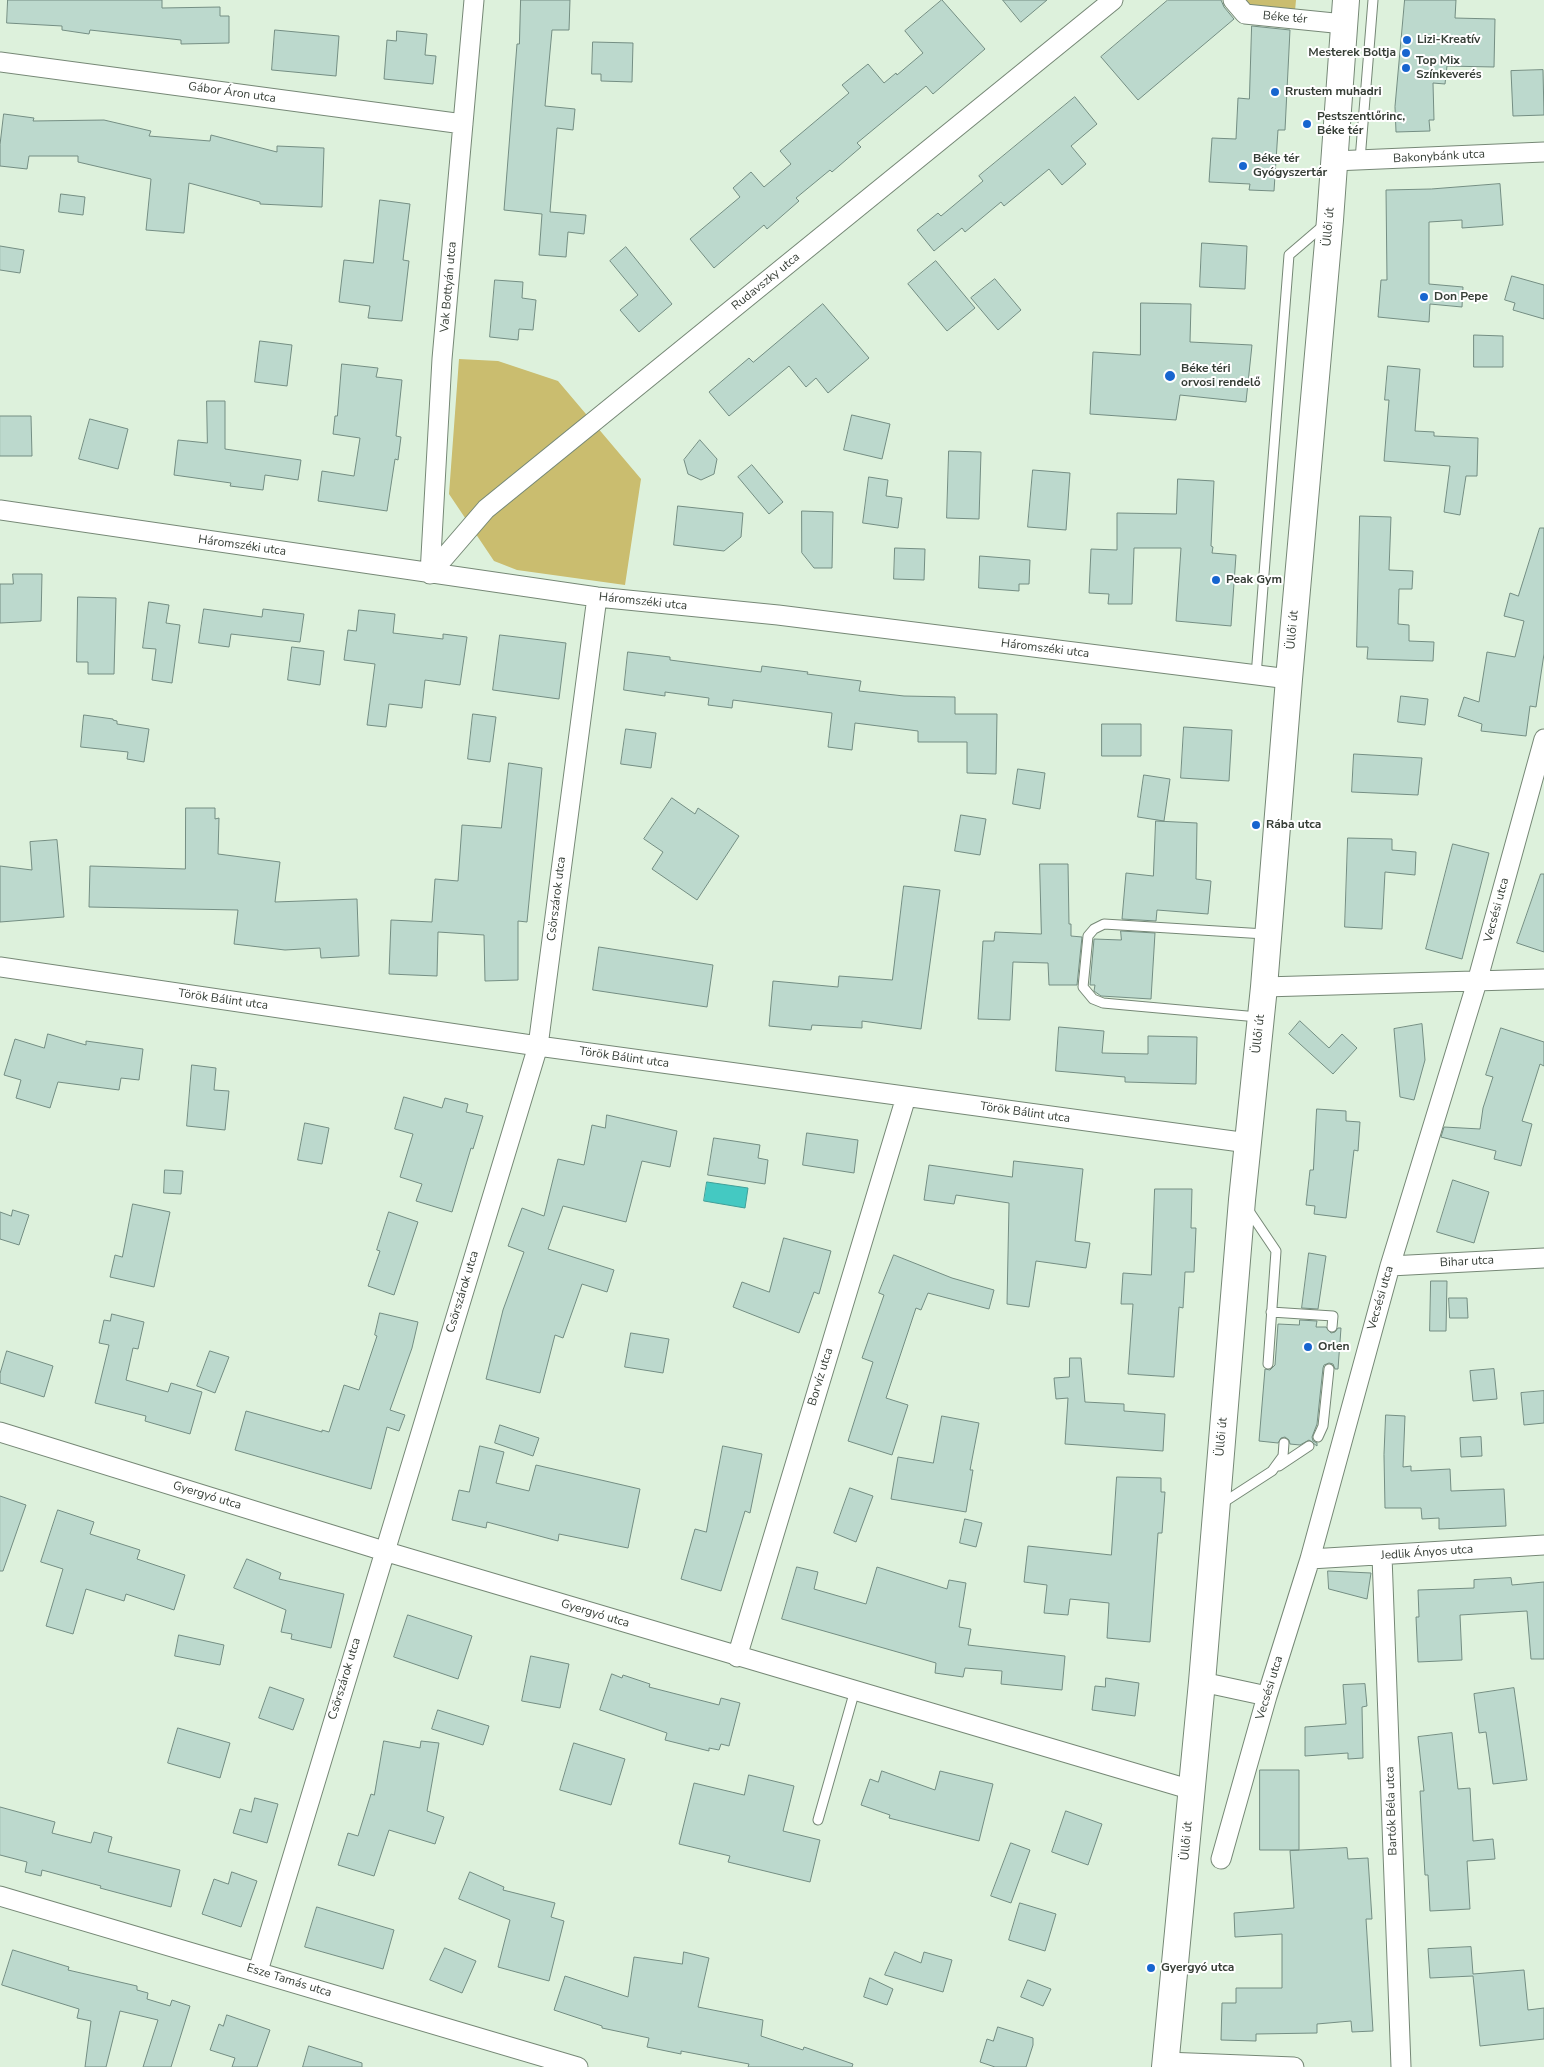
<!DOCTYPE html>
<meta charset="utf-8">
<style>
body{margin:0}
canvas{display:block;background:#ddf1dc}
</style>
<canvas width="1544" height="2067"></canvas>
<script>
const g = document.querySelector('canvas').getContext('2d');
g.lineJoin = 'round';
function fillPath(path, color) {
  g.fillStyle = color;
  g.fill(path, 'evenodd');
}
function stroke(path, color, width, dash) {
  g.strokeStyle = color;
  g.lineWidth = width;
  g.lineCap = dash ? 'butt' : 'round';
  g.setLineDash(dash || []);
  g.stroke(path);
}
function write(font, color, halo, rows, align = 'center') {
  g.font = font + ' "Nunito Sans",sans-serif';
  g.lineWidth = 4;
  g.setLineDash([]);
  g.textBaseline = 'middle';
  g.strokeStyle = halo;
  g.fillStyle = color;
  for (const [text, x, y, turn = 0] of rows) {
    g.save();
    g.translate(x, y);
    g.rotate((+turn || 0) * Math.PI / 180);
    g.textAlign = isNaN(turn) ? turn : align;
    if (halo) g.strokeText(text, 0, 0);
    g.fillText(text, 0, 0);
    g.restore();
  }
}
const green = new Path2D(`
 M1244 0H1296L1295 11 1250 8Z
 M459 359 498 361 558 381 641 479 625 585 517 570 494 561 449 494Z`);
const water = new Path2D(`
 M707 1182 748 1188 745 1208 704 1201Z`);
const building = new Path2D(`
 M8 0H162V8L220 7V16H229V43L181 44V40L90 30 89 34 62 30V26L7 23Z
 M521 0H570L569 30H552L545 106 575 109 573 130 557 128 550 212 586 215 584 234 568 232 566 257 539 255 542 214 504 210 517 44H519Z
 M942 0 985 49 933 94 926 86 857 143 861 147 832 172 830 170 796 198 799 201 767 229 764 225 714 268 690 239 740 197 733 188 751 172 764 187 791 164 780 151 849 93 842 85 868 64 884 83 896 73 897 75 923 53 905 31Z
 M1003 0H1047L1021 22Z
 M1168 0H1221L1224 7 1234 19 1138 100 1101 57Z
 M1405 0H1456L1455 18 1495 19 1494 67 1447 66 1445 84 1433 83 1434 120H1429L1430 131 1396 132 1395 107Z
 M1252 26 1290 30 1285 130H1278L1274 191 1249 190 1250 184 1209 182 1212 138 1236 139 1238 98 1249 99Z
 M275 30 339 36 336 76 272 70Z
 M397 31 427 34 425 55 436 56 433 84 384 79 387 40 396 41Z
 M593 42 633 43 632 82 601 81V74H592Z
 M1543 70 1544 115 1513 116 1511 71Z
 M1075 97 1097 124 1071 146 1086 164 1062 185 1049 169 1004 206 1001 202 965 232 962 228 934 251 917 230 938 213 941 216 983 181 979 176Z
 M4 114 34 118 33 121 104 120 151 131 149 136 210 141 211 135 277 152V146L324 148 322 207 260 204V202L189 183 184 233 146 230 151 179 78 162V156H29L27 169 0 166V145Z
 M1500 184 1503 225 1462 228V220L1429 222V284L1463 287 1462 307 1430 304 1429 322 1378 317 1381 280H1387L1386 190 1431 189Z
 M61 194 85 197 83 215 59 212Z
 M380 200 410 204 403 260 409 261 402 321 368 318 370 306 339 302 344 260 373 263Z
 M1202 243 1247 246 1245 289 1200 287Z
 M0 246 24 250 20 273 0 270Z
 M626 247 672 304 639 332 620 310 638 295 610 261Z
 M936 261 975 308 947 331 908 284Z
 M1512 276 1544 285V319L1513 310 1515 303 1505 300Z
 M995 279 1021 310 998 330 971 298Z
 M495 280 523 282 522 298 536 300 533 330 519 329 518 340 490 337Z
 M1141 303 1191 304 1190 342 1252 345 1246 402 1180 395 1176 420 1090 414 1093 352 1140 355Z
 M823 304 869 358 828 393 816 378 806 387 789 366 729 416 709 392 749 358 753 362Z
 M1474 335 1503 336V367H1474Z
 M260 341 292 345 287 386 255 382Z
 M342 364 378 368 376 377 402 380 396 436 401 437 398 460 395 459 387 511 318 501 322 471 354 476 360 438 333 434 335 416H337Z
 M1388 366 1420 369 1415 431 1434 432V436L1478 438 1477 476H1466L1460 515 1444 512 1450 466 1384 461 1389 400H1385Z
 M207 401H225V449L301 460 298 480 265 475 263 490 230 486 231 483 174 475 178 440 207 443Z
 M852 415 890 424 882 459 844 450Z
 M0 416H31L32 456H0Z
 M90 419 128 429 118 469 79 459Z
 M700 440 717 459 714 474 701 480 688 474 684 460Z
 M949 451 981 452 979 519 947 518Z
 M752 465 783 502 769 514 738 477Z
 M1033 470 1070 473 1066 530 1028 527Z
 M869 477 888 480 886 496 902 498 898 528 863 523Z
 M1178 479 1214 481 1211 546 1213 547 1212 553 1236 555 1231 626 1176 621 1181 548H1134L1132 604H1108L1109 594 1089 593 1091 549 1117 550V513L1176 514Z
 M678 506 743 513 741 537 724 551 674 545Z
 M802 511 833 512 832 568H814L802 553Z
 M1360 516 1391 517 1389 570 1413 571 1412 589H1399L1398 624 1409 625V641L1434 642 1433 661 1367 659 1368 647H1357Z
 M1540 528H1544V654L1536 707 1530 706 1526 736 1481 731 1482 724 1458 716 1464 697 1479 702 1487 652 1515 657 1524 621 1504 616 1510 593 1518 596Z
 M895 548 925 549 924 580 894 579Z
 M980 556 1030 560 1029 584H1019V591L979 588Z
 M13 574H42L41 621 0 623V584H13Z
 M78 597 116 598 114 674H88V662H77Z
 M149 602 169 605 166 623 180 625 172 683 152 680 156 649 143 648Z
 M204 609 262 617 263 609 304 614 300 642 231 634 229 647 199 643Z
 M359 610 395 614 393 633 443 639V634L467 637 460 685 425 680 422 708 389 704 386 727 367 725 375 664 344 660 348 630 356 631Z
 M500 635 566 643 559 699 493 690Z
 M292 647 324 651 320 685 288 680Z
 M628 652 670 657V660L761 672 762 666 808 672 807 674 861 681 859 691 904 696 955 697V714H997L996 774 967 773V742H918V731L855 723 852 750 828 747 832 713 733 700 732 708 708 705 709 698 665 692V696L624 690Z
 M1401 696 1428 699 1425 725 1398 722Z
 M473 714 496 717 490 762 468 759Z
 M84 715 113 719V720L117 721V724L149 729 144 762 127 759 128 752 81 747Z
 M1102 724H1141V756H1102Z
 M1184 727 1232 730 1229 781 1181 778Z
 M626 729 656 733 651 768 621 764Z
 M1354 754 1422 758 1418 795 1352 792Z
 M509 763 542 768 527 922 518 921V980L485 981 484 935 438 932 437 976 389 974 391 920 432 922 435 879 458 881 462 825 501 828Z
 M1018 769 1045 773 1040 809 1013 804Z
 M1144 775 1170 779 1164 821 1138 817Z
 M672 798 695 814 698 808 739 836 697 900 652 869 663 852 644 839Z
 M186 808H215V819L219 818 218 854 280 862 275 902 357 899 359 956 321 958 320 948 285 950 234 944 238 910 89 907 90 866 185 869Z
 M961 815 986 819 980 855 955 851Z
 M1156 821 1197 823 1196 879 1211 881 1208 914 1157 910 1156 921 1122 919 1126 873 1153 876Z
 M1348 838 1392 839V850L1416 852 1415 875 1385 872 1382 929 1345 927Z
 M57 840 64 917 0 922V866L32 870 30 842Z
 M1453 844 1489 853 1462 959 1426 949Z
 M1040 864H1068L1069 924H1071V936L1082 937 1077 985H1049L1048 963 1013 962 1010 1020 978 1019 983 941H994L995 932 1041 934Z
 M1541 874H1544V952L1517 943Z
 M904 886 940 890 921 1029 862 1021V1028L812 1025 811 1030 769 1026 773 981 838 987 839 976 892 980Z
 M1121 931 1155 933 1151 999 1101 996 1094 991 1095 985H1090L1094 939 1121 940Z
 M599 947 713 965 707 1007 593 990Z
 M1300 1021 1329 1048 1342 1034 1357 1048 1333 1074 1289 1034Z
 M1422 1024 1425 1060 1414 1100 1400 1097 1394 1029Z
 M1059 1027 1104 1031 1102 1053 1148 1054V1036L1197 1037 1196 1084 1125 1082V1077L1056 1071Z
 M1501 1028 1544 1042V1066L1540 1064 1522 1121 1532 1124 1521 1166 1494 1159 1496 1151 1441 1137 1444 1127 1480 1129 1483 1108 1493 1077 1486 1075Z
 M48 1034 86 1045V1041L143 1049 139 1080 121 1078 119 1090 58 1082 50 1108 16 1098 21 1080 4 1075 15 1039 44 1048Z
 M192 1065 216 1068 214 1090 229 1091 225 1130 187 1126Z
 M404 1097 442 1108 445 1098 468 1104 466 1112 483 1116 473 1149 471 1148 452 1212 416 1201 422 1184 400 1177 413 1134 395 1129Z
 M1317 1109 1346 1111V1121L1360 1122 1358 1151 1354 1150 1346 1218 1314 1214 1315 1206 1306 1205 1310 1170H1313Z
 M607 1115 677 1131 670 1167 642 1161 626 1222 563 1206 548 1249 614 1270 607 1292 582 1284 563 1338 555 1335 540 1393 486 1379 503 1310 524 1252 508 1246 522 1208 544 1216 558 1159 584 1165 592 1125 605 1128Z
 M305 1123 329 1128 322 1164 298 1160Z
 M807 1133 858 1140 854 1173 803 1165Z
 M714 1138 760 1145 758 1158 768 1160 765 1184 708 1175Z
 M1014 1161 1083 1169 1075 1241 1090 1243 1086 1268 1036 1261 1029 1307 1007 1304 1009 1203 956 1195 954 1204 924 1200 929 1165 1012 1177Z
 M165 1170 183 1171 181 1194 164 1193Z
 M1453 1180 1489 1192 1474 1243 1437 1232Z
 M1155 1189H1192L1191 1228H1196L1194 1272H1185L1183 1308 1179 1307 1174 1377 1128 1374 1133 1304H1121L1123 1273 1151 1275Z
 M133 1204 170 1212 154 1287 110 1277 115 1255 122 1257Z
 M13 1210 29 1215 19 1245 0 1239V1212L11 1216Z
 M389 1212 418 1222 394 1295 368 1286 380 1251 377 1250Z
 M784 1238 831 1251 819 1294 814 1292 799 1333 733 1307 742 1282 769 1292Z
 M1309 1253 1326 1256 1318 1309 1302 1308Z
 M894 1255 952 1278 994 1290 989 1309 928 1293 921 1310 916 1308 886 1398 908 1405 892 1455 848 1441 873 1362 862 1358 884 1295 879 1293Z
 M1431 1281H1447L1446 1331H1430Z
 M1449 1298H1467L1468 1318H1450Z
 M380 1313 418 1322 412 1348 390 1410 405 1415 399 1431 387 1427 371 1489 235 1450 246 1411 322 1432V1430L329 1432 344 1385 359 1390 377 1336 375 1335Z
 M112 1314 144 1322 138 1349 133 1348 126 1380 168 1392 171 1383 202 1392 190 1434 145 1421 146 1416 95 1403 109 1345 99 1343 104 1320 110 1321Z
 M1300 1320 1317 1321 1316 1327H1326L1331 1333 1335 1332 1338 1328H1341L1338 1369H1335L1333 1364 1329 1363 1324 1365 1323 1368 1317 1424 1312 1437 1313 1441 1317 1443V1446L1309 1440 1300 1445 1290 1444 1289 1440 1285 1437 1281 1438 1278 1443 1259 1441 1265 1369 1270 1370 1275 1365 1278 1324 1299 1325Z
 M631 1333 669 1339 663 1373 625 1367Z
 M7 1351 53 1366 44 1397 0 1383V1374Z
 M210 1351 229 1357 215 1393 197 1386Z
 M1070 1358H1081L1085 1402 1124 1404V1411L1165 1414 1163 1451 1065 1444 1068 1398 1056 1399 1054 1378 1069 1377Z
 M1494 1369 1497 1399 1473 1401 1470 1371Z
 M1544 1391V1423L1524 1425 1521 1393Z
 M1386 1415 1405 1416 1403 1467 1411 1466V1471L1450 1469 1451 1491 1504 1489 1506 1526 1439 1529V1518L1422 1519 1421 1508H1385L1384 1455Z
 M942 1416 979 1423 970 1470H973L966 1512 891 1499 898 1457 933 1463Z
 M500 1425 539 1438 533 1456 495 1443Z
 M1481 1437 1482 1456 1461 1457 1460 1438Z
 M480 1446 504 1452 496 1483 529 1491 536 1465 640 1489 628 1548 559 1534 558 1541 487 1522 486 1528 452 1520 459 1490 469 1492Z
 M723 1446 762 1454 750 1513 745 1511 721 1591 681 1579 695 1529 706 1532Z
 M1117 1477 1161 1478V1492H1165L1162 1533H1158L1150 1642 1107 1638 1109 1603 1070 1599 1068 1615 1044 1613 1047 1585 1024 1582 1028 1546 1111 1555Z
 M850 1488 873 1496 856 1542 834 1533Z
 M0 1496 26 1505 3 1571H0Z
 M58 1510 94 1522 90 1534 140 1550 137 1559 185 1575 174 1610 126 1594 124 1601 86 1589 73 1634 46 1626 63 1569 41 1562Z
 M965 1519 982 1523 976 1547 960 1543Z
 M247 1559 281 1573 279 1579 344 1594 331 1648 291 1639 292 1634 281 1632 286 1610 234 1588Z
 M797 1567 818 1572 814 1589 866 1604 877 1567 947 1589 949 1580 966 1583 959 1627 971 1629 968 1645 1065 1656 1062 1690 1001 1684 1002 1671 965 1668 963 1677 935 1673 936 1663 782 1619Z
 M1328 1571 1371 1573 1367 1599 1329 1589Z
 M1511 1578 1512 1585 1544 1582V1659H1531L1527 1611 1460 1615 1462 1660 1418 1662 1416 1617H1419L1418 1590 1474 1588V1580Z
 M408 1615 472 1636 458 1679 394 1657Z
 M179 1635 224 1645 220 1665 175 1656Z
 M531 1656 569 1664 560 1708 522 1701Z
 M612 1674 622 1678 623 1675 650 1684 649 1687 719 1705 721 1698 740 1703 729 1746 721 1744 719 1750 709 1748V1751L665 1740 667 1733 600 1710Z
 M1106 1678 1139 1683 1135 1716 1092 1710 1095 1686 1105 1687Z
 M1365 1684 1367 1706 1362 1707 1363 1758 1348 1759V1753L1305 1756V1727L1346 1724 1343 1685Z
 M270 1687 304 1699 293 1730 259 1718Z
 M1514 1688 1527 1780 1493 1784 1486 1732 1479 1733 1474 1694Z
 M438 1710 489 1726 483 1745 432 1729Z
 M178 1728 230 1743 220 1778 168 1763Z
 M1452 1733 1458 1789 1470 1788 1473 1841 1493 1839 1495 1859 1467 1861 1470 1909 1430 1911 1428 1875H1425L1420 1791H1424L1418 1737Z
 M384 1741 420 1748 421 1741 439 1743 427 1811 444 1817 435 1844 389 1830 374 1876 338 1865 348 1833 358 1836 371 1794 374 1795Z
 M574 1743 625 1759 611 1805 560 1790Z
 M1260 1770H1299V1850H1260Z
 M882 1771 935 1790 940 1771 993 1784 979 1841 889 1818 890 1815 861 1805 870 1779 878 1782Z
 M749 1775 794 1786 783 1831 820 1840 810 1882 728 1862 730 1856 679 1844 694 1783 744 1795Z
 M255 1798 278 1804 267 1843 233 1833 240 1809 251 1812Z
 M0 1807 55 1822 52 1833 91 1843 94 1832 112 1837 108 1852 180 1870 171 1907 100 1888 101 1886 42 1870 41 1876 25 1872 27 1862 0 1855Z
 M1066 1811 1102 1824 1088 1865 1052 1852Z
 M1011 1843 1030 1850 1011 1903 991 1896Z
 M1347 1848 1348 1859 1368 1858 1372 1919H1366L1373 2031 1352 2032 1351 2021 1317 2024V2033L1256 2034V2041L1221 2040 1222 2003H1236V1988H1282V1934L1235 1937 1234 1913 1294 1908 1290 1851Z
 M232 1872 257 1881 241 1927 202 1914 214 1879 228 1884Z
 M470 1872 504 1887 503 1890 555 1903 551 1917 564 1921 549 1981 498 1967 510 1920 459 1899Z
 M1020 1903 1056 1914 1045 1951 1009 1940Z
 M317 1907 394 1930 383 1969 305 1947Z
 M1471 1947 1473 1974 1524 1970 1528 2010 1544 2008V2039L1480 2046 1473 1976 1430 1978 1428 1949Z
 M445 1948 476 1961 462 1993 430 1980Z
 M13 1950 69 1967 68 1970 137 1986V1990L148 1993 147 1999 170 2006 172 2000 190 2006 171 2067H143L158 2020 120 2011 106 2067H85L91 2021 77 2018 79 2009 2 1985Z
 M684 1952 709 1958 698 2007 763 2020 761 2036 803 2050 804 2047 853 2064 852 2067H748L749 2064 681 2051V2054L647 2047 649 2038 602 2028V2026L554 2010 565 1976 628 1997 634 1957 682 1964Z
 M895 1952 921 1963 924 1952 952 1960 943 1992 885 1975Z
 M870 1978 893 1989 887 2005 864 1997Z
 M1028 1980 1051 1989 1043 2006 1021 1997Z
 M227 2015 270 2030 257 2067H232L235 2058 210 2050 219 2024 223 2026Z
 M998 2027 1033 2038V2045L1026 2067H995L980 2062 987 2039 993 2041Z
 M309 2046 362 2063V2067H303Z`);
const lane = new Path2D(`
 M1360 160 1373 0
 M1256 676 1289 255 1324 225
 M1258 1017 1103 1003 1093 999 1083 987 1088 936 1094 929 1104 924 1265 934
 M1247 1208 1276 1251 1268 1364
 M1271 1312 1333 1316 1332 1327
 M1318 1437 1323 1426 1329 1369
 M1279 1466 1309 1446
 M1221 1504 1272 1471 1283 1456 1284 1443
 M818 1820 855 1690`);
const street = new Path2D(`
 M1233 0 1245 14 1344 24
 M0 62 463 124
 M1334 161 1544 152
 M0 510 597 597 778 615 1289 679
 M430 574 486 509 1113 0
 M430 574 442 359 474 0
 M0 967 538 1046 1248 1143
 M1264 987 1544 979
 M1390 1266 1544 1258
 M0 1432 384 1551 1192 1790
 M1382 1556 1401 2067
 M1310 1559 1544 1545
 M737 1657 906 1097
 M1202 1682 1267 1696
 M1221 1859 1267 1696 1310 1559 1390 1266 1477 982 1544 739
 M0 1896 578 2067
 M258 1971 538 1046 597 597
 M1165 2062 1294 2067`);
const secondary = new Path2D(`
 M1165 2067 1202 1682 1242 1200 1264 987 1289 679 1330 220 1346 0`);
const markers = [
 [1407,40,5,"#1765cf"],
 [1406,53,5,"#1765cf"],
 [1406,68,5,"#1765cf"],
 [1275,92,5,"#1765cf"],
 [1307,124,5,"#1765cf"],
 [1243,166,5,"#1765cf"],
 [1424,297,5,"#1765cf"],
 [1170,376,6,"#1765cf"],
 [1216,580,5,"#1765cf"],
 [1256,825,5,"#1765cf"],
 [1308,1347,5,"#1765cf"],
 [1151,1968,5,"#1765cf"]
];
const streetNames = [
 ["Béke tér",1285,18,5],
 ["Gábor Áron utca",232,93,8],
 ["Bakonybánk utca",1439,157,-3],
 ["Üllői út",1329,227,-85],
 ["Rudavszky utca",766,282,-39],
 ["Vak Bottyán utca",449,287,-85],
 ["Háromszéki utca",242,546,8],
 ["Háromszéki utca",643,602,6],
 ["Üllői út",1293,630,-85],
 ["Háromszéki utca",1045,649,7],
 ["Csörszárok utca",557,899,-83],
 ["Vecsési utca",1497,910,-75],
 ["Török Bálint utca",223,1000,8],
 ["Üllői út",1259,1034,-84],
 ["Török Bálint utca",624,1058,8],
 ["Török Bálint utca",1025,1113,8],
 ["Bihar utca",1467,1262,-3],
 ["Csörszárok utca",463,1292,-73],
 ["Vecsési utca",1381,1298,-74],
 ["Borvíz utca",821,1377,-73],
 ["Üllői út",1222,1437,-85],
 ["Gyergyó utca",207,1496,17],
 ["Jedlik Ányos utca",1427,1553,-4],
 ["Gyergyó utca",595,1614,17],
 ["Csörszárok utca",345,1679,-73],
 ["Vecsési utca",1270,1688,-73],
 ["Bartók Béla utca",1392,1811,-92],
 ["Üllői út",1187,1841,-85],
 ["Esze Tamás utca",289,1981,17]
];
const poiNames = [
 ["Lizi-Kreatív",1417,40],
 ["Mesterek Boltja",1396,53,"right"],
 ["Top Mix",1416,61],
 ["Színkeverés",1416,75],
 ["Rrustem muhadri",1285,92],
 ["Pestszentlőrinc,",1317,117],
 ["Béke tér",1317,131],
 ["Béke tér",1253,159],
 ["Gyógyszertár",1253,173],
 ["Don Pepe",1434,297],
 ["Béke téri",1181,369],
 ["orvosi rendelő",1181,383],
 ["Peak Gym",1226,580],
 ["Rába utca",1266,825],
 ["Orlen",1318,1347],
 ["Gyergyó utca",1161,1968]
];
fillPath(green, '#cabd6f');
fillPath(water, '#44c9c2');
stroke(water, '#409f98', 1);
fillPath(building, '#bcd9cd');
stroke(building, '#748e83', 1);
stroke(lane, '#768876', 11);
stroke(street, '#768876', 21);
stroke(secondary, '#768876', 28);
stroke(lane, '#fff', 9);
stroke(street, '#fff', 19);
stroke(secondary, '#fff', 26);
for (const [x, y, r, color] of markers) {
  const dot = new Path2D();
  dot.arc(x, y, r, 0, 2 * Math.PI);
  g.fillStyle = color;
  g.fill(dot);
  stroke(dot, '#fff', 2);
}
write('12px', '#363e36', '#fff', streetNames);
write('bold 12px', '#363e36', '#fff', poiNames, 'left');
</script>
